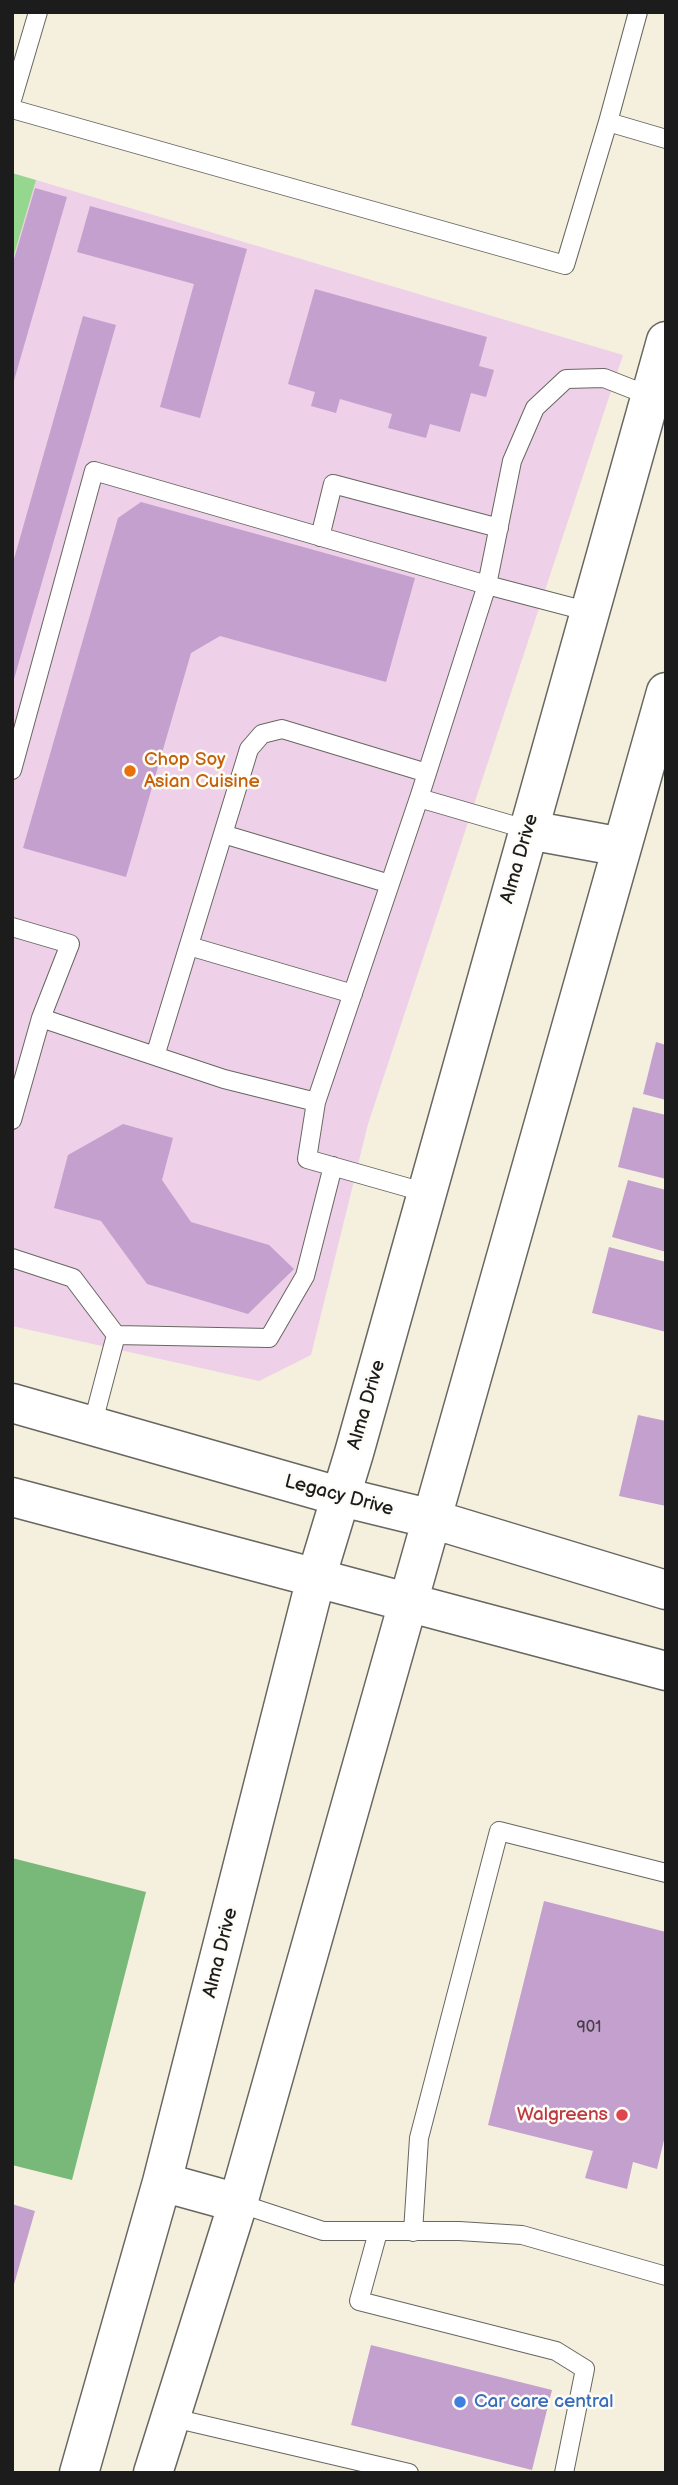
<!DOCTYPE html>
<style>
body{margin:0}
#map{position:relative;width:678px;height:2485px;overflow:hidden;background:#f5f0de;font-family:"Balsamiq Sans",sans-serif}
canvas{display:block}
.frame{position:absolute;inset:0;border:14px solid #1c1c1c;pointer-events:none}
</style>
<div id="map">
<canvas width="678" height="2485"></canvas>
<div class="frame"></div>
</div>
<script>
const g = document.querySelector('canvas').getContext('2d');
g.lineJoin = 'round';
function fillPath(path, color) {
  g.fillStyle = color;
  g.fill(path, 'evenodd');
}
function stroke(path, color, width, dash) {
  g.strokeStyle = color;
  g.lineWidth = width;
  g.lineCap = dash ? 'butt' : 'round';
  g.setLineDash(dash || []);
  g.stroke(path);
}
function write(font, color, halo, rows, align = 'center') {
  g.font = font + ' "Balsamiq Sans",sans-serif';
  g.lineWidth = 5;
  g.setLineDash([]);
  g.textBaseline = 'middle';
  g.strokeStyle = halo;
  g.fillStyle = color;
  for (const [text, x, y, turn = 0] of rows) {
    g.save();
    g.translate(x, y);
    g.rotate((+turn || 0) * Math.PI / 180);
    g.textAlign = isNaN(turn) ? turn : align;
    if (halo) g.strokeText(text, 0, 0);
    g.fillText(text, 0, 0);
    g.restore();
  }
}
const built = new Path2D(`
 M36 180 623 355 368 1124 311 1355 259 1381 12 1326V262Z`);
const green = new Path2D(`
 M12 173 36 180 12 262Z`);
const forest = new Path2D(`
 M12 1858 146 1892 72 2180 12 2165Z`);
const building = new Path2D(`
 M35 188 67 197 13 384 12 266Z
 M90 206 247 249 200 418 160 407 194 284 77 252Z
 M315 289 487 337 479 366 494 370 486 397 471 393 460 432 430 424 426 438 388 428 392 414 340 399 336 413 311 406 315 392 288 384Z
 M83 316 116 325 12 686V566Z
 M141 502 415 578 386 682 220 636 191 653 126 877 23 848 118 518Z
 M656 1042 666 1045V1100L643 1094Z
 M633 1107 666 1115V1179L618 1167Z
 M123 1124 173 1138 162 1180 191 1222 269 1245 294 1269 248 1314 147 1284 101 1221 54 1208 68 1155Z
 M628 1180 666 1190V1252L612 1237Z
 M609 1247 666 1262V1332L592 1313Z
 M638 1415 666 1421V1506L619 1496Z
 M544 1901 666 1932V2132L657 2169 633 2162 627 2189 585 2178 593 2151 488 2125Z
 M12 2204 35 2211 13 2288H12Z
 M371 2345 552 2390 532 2470 351 2425Z`);
const service = new Path2D(`
 M12 100 38 12
 M12 109 565 265 608 122 666 139
 M608 122 638 12
 M320 537 333 484 499 528
 M12 770 94 471 487 585 512 461 535 408 566 379 604 378 650 396
 M419 798 487 585 590 612
 M223 834 390 884
 M12 927 70 944 41 1018
 M189 946 353 994
 M155 1056 249 749 262 734 282 729 427 773
 M316 1102 419 798 529 830
 M12 1120 41 1018 224 1079 316 1102 307 1159 427 1193
 M12 1258 73 1278 116 1335 92 1426
 M116 1335 269 1338 305 1276 333 1166
 M238 2203 323 2231H459L522 2235 666 2276
 M378 2232 359 2301 556 2351 585 2369 564 2473
 M413 2232 419 2138 499 1831 666 1873
 M169 2417 409 2473`);
const secondary = new Path2D(`
 M529 830 622 847
 M12 1403 342 1497 432 1519 666 1590
 M12 1497 666 1671
 M162 2182 238 2203
 M79 2473 162 2182 316 1578 354 1453 666 341
 M153 2473 238 2203 666 692`);
const markers = [
 [130,771,7,"#e8710a"],
 [622,2115,7,"#e0444e"],
 [460,2402,7,"#3f7fe0"]
];
const numberNames = [
 ["901",589,2028]
];
const foodNames = [
 ["Chop Soy",144,760],
 ["Asian Cuisine",144,782]
];
const streetNames = [
 ["Alma Drive",520,859,-74],
 ["Alma Drive",367,1405,-74],
 ["Legacy Drive",339,1496,15],
 ["Alma Drive",221,1953,-76]
];
const healthNames = [
 ["Walgreens",608,2115]
];
const shopNames = [
 ["Car care central",474,2402]
];
fillPath(built, '#eed0e8');
fillPath(green, '#95d78e');
fillPath(forest, '#78b879');
fillPath(building, '#c4a0ce');
stroke(service, '#686660', 20);
stroke(secondary, '#686660', 41);
stroke(service, '#fff', 18);
stroke(secondary, '#fff', 38);
for (const [x, y, r, color] of markers) {
  const dot = new Path2D();
  dot.arc(x, y, r, 0, 2 * Math.PI);
  g.fillStyle = color;
  g.fill(dot);
  stroke(dot, '#fdfcf7', 2.5);
}
write('16px', '#463d48', null, numberNames);
write('19px', '#c56008', '#fdfcf7', foodNames, 'left');
write('19px', '#1c1c1c', '#fdfcf7', streetNames);
write('19px', '#be3a42', '#fdfcf7', healthNames, 'right');
write('19px', '#366cbe', '#fdfcf7', shopNames, 'left');
</script>
